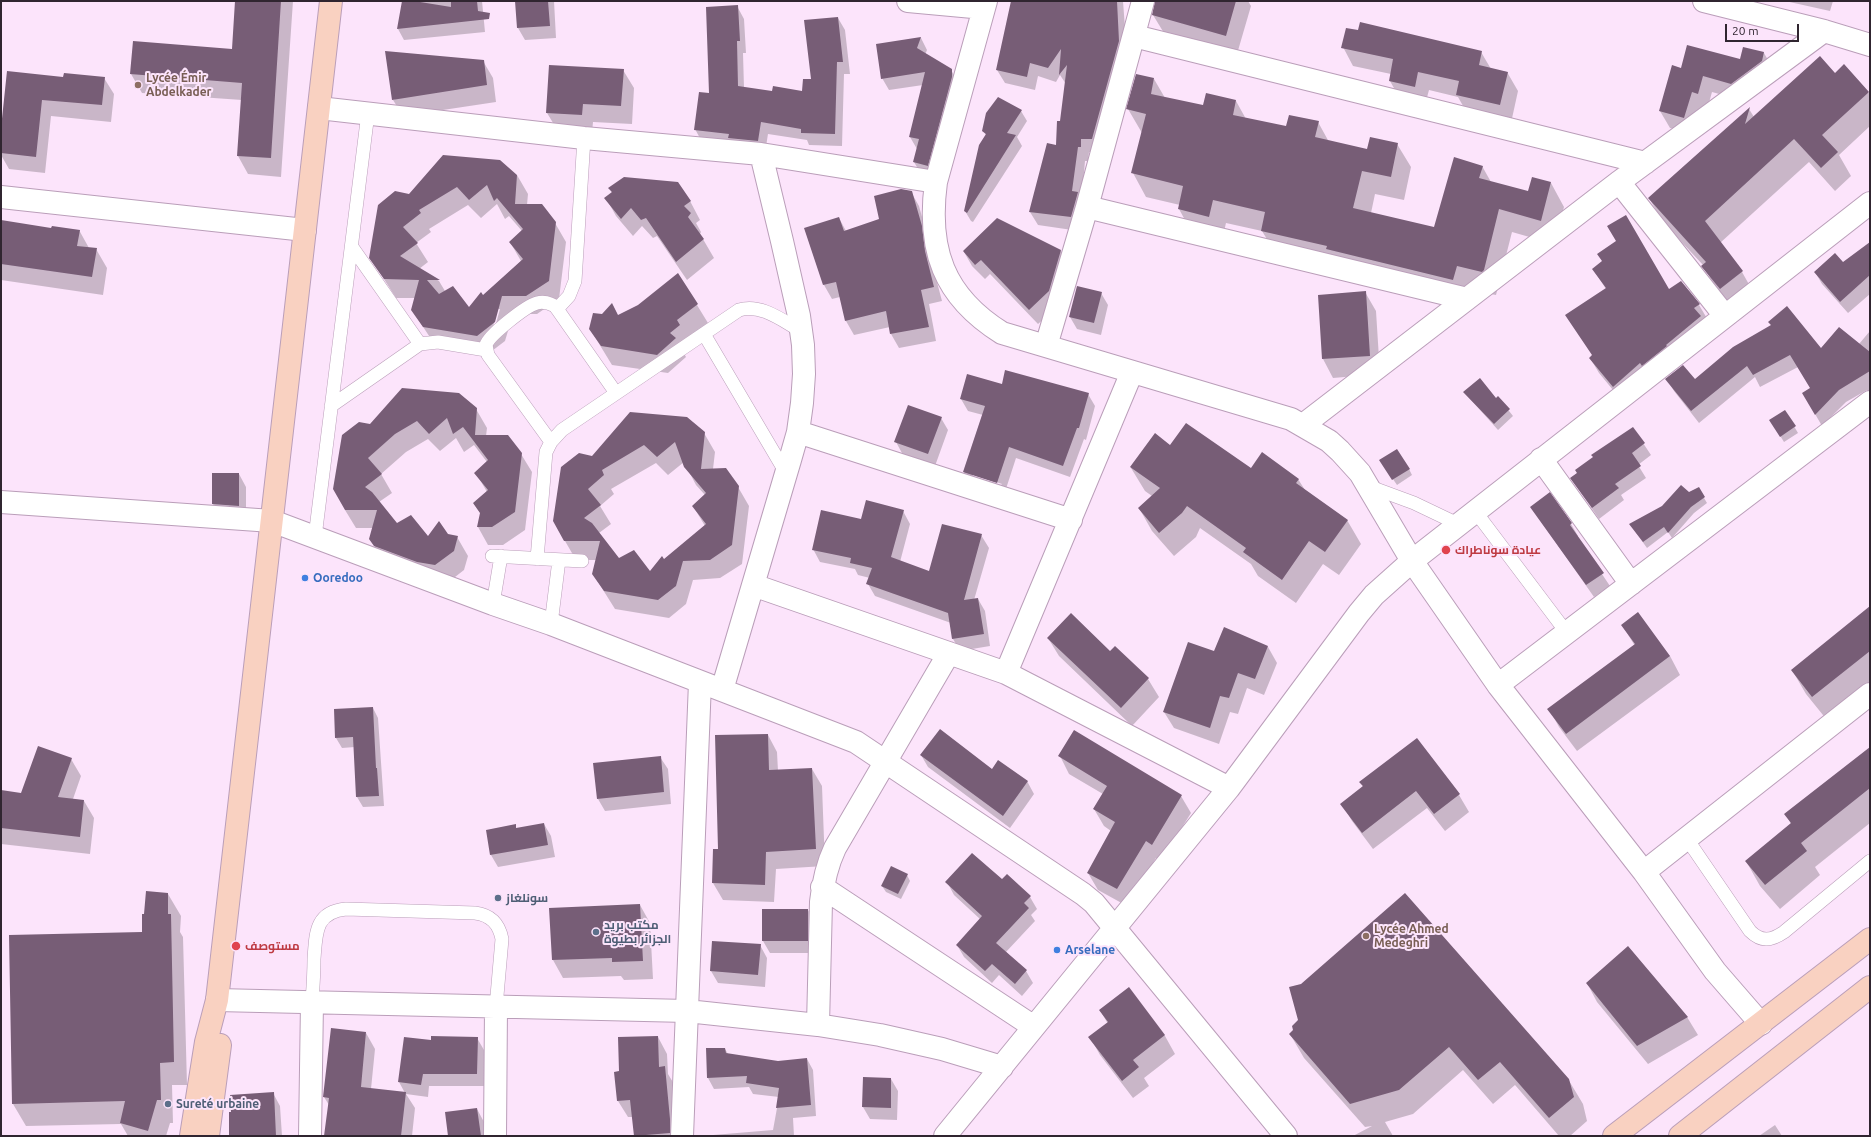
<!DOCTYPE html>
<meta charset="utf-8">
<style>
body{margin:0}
#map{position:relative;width:1871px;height:1137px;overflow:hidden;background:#fce4fb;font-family:Ubuntu,sans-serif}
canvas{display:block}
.frame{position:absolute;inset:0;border:2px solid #302530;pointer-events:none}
.scale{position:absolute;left:1725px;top:24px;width:74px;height:18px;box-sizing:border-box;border:2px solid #302530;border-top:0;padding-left:5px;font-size:12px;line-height:14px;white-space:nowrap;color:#302530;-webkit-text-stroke:3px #fce4fb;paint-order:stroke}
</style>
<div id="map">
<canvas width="1871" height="1137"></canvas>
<div class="frame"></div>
<div class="scale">20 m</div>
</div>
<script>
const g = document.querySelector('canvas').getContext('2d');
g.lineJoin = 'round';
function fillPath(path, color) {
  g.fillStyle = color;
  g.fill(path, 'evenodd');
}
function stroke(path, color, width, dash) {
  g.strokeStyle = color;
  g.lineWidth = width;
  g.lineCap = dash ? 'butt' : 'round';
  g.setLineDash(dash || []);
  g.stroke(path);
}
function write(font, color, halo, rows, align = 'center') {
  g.font = font + ' Ubuntu,Cairo,sans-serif';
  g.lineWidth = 4;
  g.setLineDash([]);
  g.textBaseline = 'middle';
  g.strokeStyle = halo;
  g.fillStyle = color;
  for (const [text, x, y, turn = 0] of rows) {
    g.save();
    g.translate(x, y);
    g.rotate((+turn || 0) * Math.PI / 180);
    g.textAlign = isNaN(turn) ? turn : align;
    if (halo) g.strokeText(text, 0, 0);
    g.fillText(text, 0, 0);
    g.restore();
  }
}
const shadow = new Path2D(`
 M236 1H293L281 177 248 174 238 156 242 100 142 93 131 74 134 43 233 50Z
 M403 1H482L485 32 404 40 398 29Z
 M516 1H554L556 38 525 40 518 28Z
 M1012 1H1123L1127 55 1100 153 1089 152 1088 161H1085L1079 231 1038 225 1030 212 1057 147 1066 84 1060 75 1056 82 1038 76 1035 90 1005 83 997 70Z
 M1156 1H1248L1251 6 1237 54 1164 33 1153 15Z
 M1785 1H1833L1830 11Z
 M737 6 744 19 746 53H743L744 88 773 92 803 93 812 80 838 18 845 30 850 74H844L842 146 809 145 807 140 768 134 765 153 702 142 695 129 710 94Z
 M921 38 927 50 925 55 951 70 958 82 934 177 921 174 914 162 917 149 910 137 923 85 889 90 882 78 877 45Z
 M1343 47 1481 52 1491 69 1507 72 1518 91 1511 123 1467 113 1458 97 1429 90 1425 105 1400 99 1390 81 1391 74 1353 66Z
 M1764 53 1773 69 1741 100 1712 92 1707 110 1694 134 1670 128 1660 111 1681 69 1741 60Z
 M483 61 493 78 496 102 403 116 393 100Z
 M623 70 634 88 632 124 593 122 592 133 558 131 547 113Z
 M1835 74 1868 92 1870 95V126L1839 155 1851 176 1835 191 1809 162 1720 243 1742 272 1755 295 1734 312 1716 289 1703 265 1663 222 1649 198 1749 109 1754 117Z
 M64 78H104L114 94 111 122 51 116 45 173 9 169 1 155V137Z
 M1154 79 1165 98 1204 106 1236 101 1246 119 1287 127 1318 122 1329 142 1368 150 1397 144 1411 167 1404 200 1375 194 1371 213 1434 228 1482 166 1491 182 1529 193 1551 183 1564 207 1554 244 1512 232 1496 295 1276 254 1262 231 1226 223 1222 240 1192 233 1179 209 1180 205 1146 197 1133 173 1142 133 1128 109Z
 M1021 111 1027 121 1017 137 1022 146 973 222 971 221 965 211 986 135 983 131Z
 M517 175 528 194 527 205 555 223 566 242 559 299 537 314H513L505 341 488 354 435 345 412 310 415 298H396L370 257 409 195ZM497 204 505 219 509 216 522 231 510 242 521 261 469 309 445 291 439 281 419 269 428 262 416 243 431 232 429 229 468 205 481 218ZM498 309H500L495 327H493Z
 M610 189 690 201 700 220 696 223 701 232 700 234 714 258 687 280 657 236 653 238 642 226 633 236 616 216 606 198 612 193Z
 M911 192 919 206 929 242 933 267 942 301 929 304 936 341 899 348 891 334 890 327 854 335 846 321 840 297 832 299 824 285 806 229 839 218 846 231 881 220Z
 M1 221 52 229 79 230 89 248 96 249 107 268 103 295 1 280Z
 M1870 243V294L1848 313 1822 284 1815 272 1843 264Z
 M1061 251 1069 266 1057 307 1038 324 990 274 985 279 972 266 964 252Z
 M1593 269 1669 291 1681 282 1699 305 1708 320 1622 401 1599 373 1590 358 1593 356 1606 289Z
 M678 274 708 323 686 339 682 350 686 357 668 373 612 365 590 329 639 306Z
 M1365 292 1376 311 1380 374 1333 378 1323 359 1319 296Z
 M1101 293 1108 305 1101 335 1077 329 1070 317Z
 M1870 331V394L1867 390 1846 402 1822 426 1803 393 1811 388 1798 367 1760 387 1755 377 1699 423 1674 391 1667 379 1695 380 1733 348 1821 350 1859 344Z
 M1002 385 1088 394 1095 406 1086 440 1084 439 1070 477 1016 458 1004 495 971 484 964 472 983 415 968 411 961 399ZM973 474 1002 484 1001 485 973 476Z
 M1464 392 1496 399 1498 397 1513 416 1498 430Z
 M476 409 487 428 486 436 521 454 532 472 525 530 503 545H488L478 527 481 514 474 504 487 492 476 473 487 462 474 445 464 452 456 438 440 451 428 439 406 452 381 474 392 493 379 502 397 524 428 537 447 535 457 537 468 556 464 570 446 584 381 557 370 539 373 528H356L345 510 371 425Z
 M1785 411 1798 433 1784 442 1774 426Z
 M631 413 704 433 715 452 713 469 738 487 749 506 742 564 720 578 693 580 686 604 669 618 615 609 593 574 597 560H576L565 541 592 457ZM684 462 696 485 705 495 693 506 705 526 650 572 619 559 599 533 611 524 600 506 614 494 611 489 656 463 668 475Z
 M941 418 948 430 935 466 903 455 896 442Z
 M1633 428 1651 455 1638 465 1646 478 1621 495 1624 500 1599 519 1571 478Z
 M1171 446 1251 469 1298 479 1305 490 1347 520 1361 544 1339 575 1323 564 1296 603 1258 576 1251 564 1200 528 1196 537 1174 556 1152 531 1139 508 1152 496 1145 491 1131 468Z
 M1384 466 1409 469 1412 475 1397 485Z
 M239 474 246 487V518L220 516 213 504Z
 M1698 488 1707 503 1694 513 1672 538 1668 532 1647 548 1634 530Z
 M1531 507 1571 524 1578 536 1577 537 1610 586 1594 597Z
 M903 511 910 524 900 562 929 572 981 535 989 548 974 600 978 599 985 611 990 646 960 651 953 639 951 623 875 596 868 584 870 578 858 575 855 569 820 562 813 549 861 521Z
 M1870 612V686L1827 720 1806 694 1792 670Z
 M1622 625 1670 656 1680 675 1577 751 1559 727 1549 709 1635 646Z
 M1048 638 1110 652 1115 647 1148 679 1159 697 1132 726 1059 656Z
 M1268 647 1277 663 1264 695 1247 688 1238 714 1230 712 1219 744 1174 728 1164 712 1215 652Z
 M373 708 378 718 384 806 363 807 357 797 355 747 342 748 336 738Z
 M768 735 777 752 778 771 812 769 822 786 825 866 776 869 774 902 723 900 713 883 719 850Z
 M1417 739 1459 795 1469 812 1445 831 1427 808 1373 849 1352 821 1342 804 1363 787 1360 782Z
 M1870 748V823L1815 867 1820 875 1780 909 1760 886 1746 861 1791 824 1786 814Z
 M921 755 992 771 1027 781 1034 794 1010 828 928 767Z
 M1060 756 1181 796 1191 813 1161 861 1156 858 1127 906 1098 890 1088 873 1111 831 1104 826 1094 809 1103 794 1069 774Z
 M660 757 668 769 671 804 605 811 598 799Z
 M71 759 81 776 73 799 84 801 94 818 90 854 1 844V791L22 794Z
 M544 824 551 836 555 857 498 867 491 855 487 831 515 826 517 829Z
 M907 875 910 881 901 899 886 892 882 886Z
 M1002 881 1030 897 1037 909 1031 915 1035 921 1006 952 1026 971 1033 983 1022 996 999 975 992 983 964 957 957 945 980 919 954 895 947 882Z
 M168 894 181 916 180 932 183 937 187 1085H172L173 1123H170L166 1136H128L121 1124 26 1126 13 1104 143 933Z
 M640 905 650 923 653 979 624 980 621 976 563 978 553 960 551 909Z
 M763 910H808L815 922 814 953H770L763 941Z
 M713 942 760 945 767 958 765 987 718 983 711 971Z
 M1587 983 1687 1017 1698 1035 1648 1064 1597 1002Z
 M1129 988 1165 1036 1175 1054 1144 1078 1149 1086 1133 1098 1100 1055 1090 1037 1108 1024 1100 1010Z
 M1290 988 1568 1079 1583 1104 1587 1121 1570 1136H1559L1515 1085 1493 1104 1463 1070 1413 1114 1385 1122 1393 1136H1353L1372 1126 1365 1127 1304 1058 1290 1034 1294 1031 1299 1020Z
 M366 1033 375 1049 371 1089 405 1093 399 1082 432 1041 477 1038 484 1050V1086H429L428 1097 406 1094 415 1108 412 1136H325L329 1105 324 1097Z
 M658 1037 667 1054 668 1074 674 1084 678 1136H635L633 1117H628L618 1101 620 1072Z
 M707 1049H725L728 1054 778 1062 807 1059 813 1070 816 1116 793 1118 794 1136H701L773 1130 779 1097 753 1094 749 1087 714 1089 708 1078Z
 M891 1079 898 1091 897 1120 870 1119 863 1107Z
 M273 1093 280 1106 282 1136H230Z
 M477 1109 484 1122 486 1136H449Z
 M1775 1125 1782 1136H1759Z`);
const building = new Path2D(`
 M235 1H281L271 158 237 156 242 83 130 74 133 41 232 49Z
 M402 1H414L451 7V1H477L478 11 490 13 489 19 397 29Z
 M515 1H548L550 26 517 28Z
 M1011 1H1117L1119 41 1092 139H1081V147H1078L1072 191 1078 192 1071 217 1029 212 1047 143 1056 145 1057 121H1060L1067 65 1059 75 1061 49 1048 68 1030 63 1027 77 996 70Z
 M1155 1H1236L1226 36 1152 15Z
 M738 5 740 41H737L738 86 772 91 773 86 802 91 803 79H811L804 20 838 17 843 62H837L835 134 801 133V129L761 122 758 141 728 138 729 134 694 130 699 92 709 93 706 7Z
 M1360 22 1482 51 1479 65 1508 72 1500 105 1456 95 1459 81 1418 72 1415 87 1389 81 1393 59 1341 48 1346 28 1358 30Z
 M921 37 917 48 952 69V77L928 166 913 162 919 139 909 137 925 72 881 79 876 44Z
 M1687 45 1740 59 1743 47 1764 52 1762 61 1731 84 1703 76 1698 94 1692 92 1684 118 1659 111 1672 65 1681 68Z
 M385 51 484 60 487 85 392 100Z
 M1820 56 1835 73 1844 64 1869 92 1822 135 1838 152 1821 168 1794 139 1705 221 1743 271 1720 289 1701 266 1706 262 1648 198 1750 107 1745 124Z
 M549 65 624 69 621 106 583 104 582 115 546 113Z
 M7 71 63 77 64 73 105 77 102 105 42 100 36 157 1 153V128Z
 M1136 74 1154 78 1151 94 1203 105 1206 93 1236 100 1233 115 1286 126 1289 115 1319 121 1315 137 1367 149 1370 137 1398 143 1391 177 1362 171 1353 208 1434 227 1454 157 1483 166 1479 178 1528 191 1532 177 1551 182 1541 221 1499 209 1484 270 1482 272 1457 266 1453 280 1326 249 1327 246 1261 231 1265 212 1213 200 1209 217 1178 209 1183 186 1131 173 1146 114 1126 109Z
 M998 97 1022 110 1007 133 1016 135 967 213 964 211 979 145 986 134 982 131 986 113Z
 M443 155 500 160 517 175 515 204H542L556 222 549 281 526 296H502L495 322 477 336 423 327 411 310 419 280 384 279 369 258 378 205 395 191 409 194ZM487 185 494 201 497 198 523 229 509 242 523 259 483 295 481 292 469 307 453 286 439 294 427 280H440L400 256 418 243 403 227 421 213 419 210 457 187 469 200Z
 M624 177 678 182 691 201 684 206 691 213 688 217 704 239 676 262 646 218 641 220 631 208 621 219 604 198 612 192 608 188Z
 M901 189 912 191 922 226 925 251 934 287 921 290 929 327 890 334 886 311 845 321 836 282 823 285 804 228 839 217 844 231 879 219 874 196Z
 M1626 215 1669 289 1681 281 1700 304 1694 308 1701 316 1666 345 1667 346 1642 366 1640 363 1613 387 1589 358 1592 355 1565 315 1606 288 1592 269 1602 261 1597 254 1616 241 1607 226Z
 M997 218 1061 250 1049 291 1029 310 981 260 975 265 963 251Z
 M1 220 51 228 52 226 80 230 77 246 97 248 92 277 1 264Z
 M1870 242V275L1840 302 1814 272 1835 253 1843 262Z
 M678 273 698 304 677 320 680 325 670 333 676 338 657 355 601 346 589 329 593 313 602 314 612 303 618 315 638 305Z
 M1077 286 1102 292 1094 323 1069 317Z
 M1366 291 1370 356 1322 359 1318 295Z
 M1787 306 1821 348 1839 327 1870 352V371L1839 390 1815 415 1802 393 1810 388 1790 355 1753 375 1747 366 1691 411 1665 379 1683 365 1695 379 1733 347 1771 325 1768 322Z
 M1005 370 1089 393 1079 428H1077L1063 466 1009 447 997 483 963 472 985 406 960 399 967 374 1002 384Z
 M1480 378 1496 398 1498 396 1510 409 1494 424 1463 392Z
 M402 388 459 393 477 408 475 435H508L522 453 515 512 492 527H477L480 513 473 503 488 490 474 473 488 460 463 427 453 434 447 418 429 434 417 421 395 434 368 458 382 474 365 487 372 492 397 523 411 515 428 536 439 521 448 534 458 536 454 551 435 565 417 562 374 546 369 539 377 510H345L333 489 342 435 359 422 370 424Z
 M908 405 942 417 928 454 894 442Z
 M1785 410 1796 426 1780 437 1769 420Z
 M630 412 687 417 705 432 701 469 726 468 739 486 732 545 710 560 683 561 676 586 658 600 604 591 592 574 600 541H564L553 521 561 467 579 453 592 456ZM675 442 684 467 706 493 692 506 706 524 664 559 662 556 650 571 634 550 619 558 592 523 584 518 601 505 588 489 604 475 602 470 644 445 657 457Z
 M1186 423 1251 468 1262 452 1299 479 1296 483 1348 520 1325 552 1309 541 1282 580 1243 552 1246 548 1187 506 1182 513 1159 533 1138 508 1160 488 1130 467 1155 433 1170 445Z
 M1633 427 1645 443 1632 453 1641 466 1615 484 1619 488 1592 508 1570 478 1577 473 1575 470 1593 457 1591 455Z
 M1397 449 1410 469 1392 480 1379 460Z
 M212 473H239V506L212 504Z
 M1681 485 1689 492 1699 487 1705 497 1691 507 1668 533 1664 527 1643 542 1629 524 1662 506Z
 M1550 492 1572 523 1570 525 1604 573 1586 585 1530 507Z
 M866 500 904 510 891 557 929 571 942 524 982 534 964 600 978 598 984 634 952 639 948 613 866 584 872 568 850 563 851 558 812 550 821 510 861 519Z
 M1870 606V651L1812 697 1791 670Z
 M1638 612 1670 656 1566 734 1547 709 1635 644 1621 625Z
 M1071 613 1110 651 1115 646 1149 678 1121 708 1047 638Z
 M1224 627 1268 646 1255 679 1238 673 1229 698 1220 696 1210 728 1163 712 1188 642 1214 651Z
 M373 707 376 768H377L379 796 356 797 353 737 335 738 334 709Z
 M940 729 992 769 998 760 1028 781 1003 816 920 755Z
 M1074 730 1182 795 1152 845 1146 841 1117 889 1087 873 1115 822 1093 809 1107 786 1058 756Z
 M768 734 769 770 812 768 816 849 766 852 765 885 712 883 713 849H718L715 735Z
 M1417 738 1460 794 1434 814 1416 791 1362 833 1340 804 1363 786 1359 782Z
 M38 746 72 758 58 797 84 800 80 837 1 828V790L21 793Z
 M1870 747V788L1801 843 1807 851 1765 885 1745 861 1791 823 1784 814Z
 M661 756 664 792 597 799 593 763Z
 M544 823 548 845 490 855 486 830 516 824V828Z
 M972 853 1002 879 1007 874 1031 896 1024 903 1029 908 996 943 1027 970 1015 984 992 964 985 971 956 945 982 916 945 882Z
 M891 866 908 874 898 894 881 886Z
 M146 891 168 893V914H171L174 1062 160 1063 161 1100H157L148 1131 120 1123 125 1101 12 1104 9 935 142 932V914H144Z
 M1405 893 1569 1079 1574 1097 1549 1118 1500 1062 1478 1080 1449 1047 1399 1090 1350 1104 1289 1034 1293 1030 1292 1026 1298 1020 1289 987 1301 984Z
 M640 904 643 961 612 962V958L552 960 549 908Z
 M762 909H808V941H762Z
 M712 941 761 944 758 975 710 971Z
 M1628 946 1688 1017 1637 1046 1586 983Z
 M1129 987 1165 1035 1133 1060 1139 1067 1122 1081 1088 1037 1108 1022 1099 1010Z
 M331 1028 366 1032 361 1087 406 1092 401 1136H324L329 1098 323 1097Z
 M431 1036 478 1037 477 1074H423L421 1085 398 1082 404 1037 431 1040Z
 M658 1036 659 1067 665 1066 670 1119V1133L634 1136 630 1100 617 1101 614 1072 619 1071 618 1037Z
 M706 1048H725L726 1053 778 1061 807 1058 811 1105 776 1108 779 1088 746 1083 747 1076 707 1078Z
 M863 1077 891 1078V1108L862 1107Z
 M274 1092 276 1136H229V1112H231L230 1095Z
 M477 1108 481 1136H448L445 1112Z`);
const service = new Path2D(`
 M352 247 420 344
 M557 309 569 296 575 281 584 138
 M704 334 786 473
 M331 406 420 344 438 342 486 350
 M551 442 488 355 486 345C489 335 526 306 537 303 544 301 549 303 555 306L616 393
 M1368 486 1414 503 1458 524
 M1475 511 1567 633
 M315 537 368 113
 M492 556 582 561
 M537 559 546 452 551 442 562 430 739 310C761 303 783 321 801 331
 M493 604 501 556
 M551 624 559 560
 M1687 839 1750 931C1761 942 1771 941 1784 932L1870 861
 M312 1002C313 988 314 973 314 959 316 933 315 912 346 909L475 913C491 915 499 924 502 939L496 1007`);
const minor = new Path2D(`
 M908 1 984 8
 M986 1 936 182C927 249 943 296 1002 333L1291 419 1329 441 1340 451 1360 473 1412 561 1498 685 1644 872 1715 971 1761 1024
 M1704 1 1824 31 1870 45
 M1134 36 1645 163
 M319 108 584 138 761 154 936 182
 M1619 182 1725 316
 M1 197 305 230
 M1087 207 1467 299
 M1046 346 1087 207 1143 1
 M1303 425 1619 182 1824 31
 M798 432 1071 520
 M1541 459 1631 584
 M1 502 272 521 493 604 551 624 856 742 1083 894 1094 903 1286 1136
 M753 585 1006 673 1229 788
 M1006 673 1132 372
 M1498 685 1870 402
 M722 690 790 460 798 432 802 403 804 374 803 345 799 316 782 241 761 154
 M1644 872 1870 694
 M822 887 1034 1027
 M217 1000 687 1011 818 1025 880 1035 942 1049 1002 1067
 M818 1025 821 902C823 883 827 865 835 848L949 653
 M310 1136 312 1002
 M495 1136 496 1007
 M682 1136 700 682
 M945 1136 1229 788 1359 613 1374 595 1412 561 1870 203`);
const secondary = new Path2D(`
 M191 1136 206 1042 217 1000 331 1
 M208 1136 220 1045
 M1614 1136 1870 939
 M1680 1136 1870 987`);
const markers = [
 [138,85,4,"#8d6e63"],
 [1446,550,5,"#e0444e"],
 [305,578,4,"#3f7fe0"],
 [498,898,4,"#5c6f8a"],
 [596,932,4,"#5c6f8a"],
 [1366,936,4,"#8d6e63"],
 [236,946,5,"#e0444e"],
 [1057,950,4,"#3f7fe0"],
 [168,1104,4,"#5c6f8a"]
];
const educationNames = [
 ["Lycée Émir",146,78],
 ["Abdelkader",146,92],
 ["Lycée Ahmed",1374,929],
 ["Medeghri",1374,943]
];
const healthNames = [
 ["عيادة سوناطراك",1455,550],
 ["مستوصف",245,946]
];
const shopNames = [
 ["Ooredoo",313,578],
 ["Arselane",1065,950]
];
const serviceNames = [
 ["سونلغاز",506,898],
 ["مكتب بريد",604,925],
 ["الجزائر بطيوة",604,939],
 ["Sureté urbaine",176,1104]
];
fillPath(shadow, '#0003');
fillPath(building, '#775d76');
stroke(service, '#ba9eb9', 14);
stroke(minor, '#ba9eb9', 24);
stroke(secondary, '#ba9eb9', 24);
stroke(service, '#fff', 13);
stroke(minor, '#fff', 22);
stroke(secondary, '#f9d1c1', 22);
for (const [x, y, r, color] of markers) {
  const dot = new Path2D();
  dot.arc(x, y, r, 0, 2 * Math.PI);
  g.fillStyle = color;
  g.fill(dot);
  stroke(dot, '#fce4fb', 1.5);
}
write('bold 12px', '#785e54', '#fce4fb', educationNames, 'left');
write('bold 12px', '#be3a42', '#fce4fb', healthNames, 'left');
write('bold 12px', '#366cbe', '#fce4fb', shopNames, 'left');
write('bold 12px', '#4e5e75', '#fce4fb', serviceNames, 'left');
</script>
